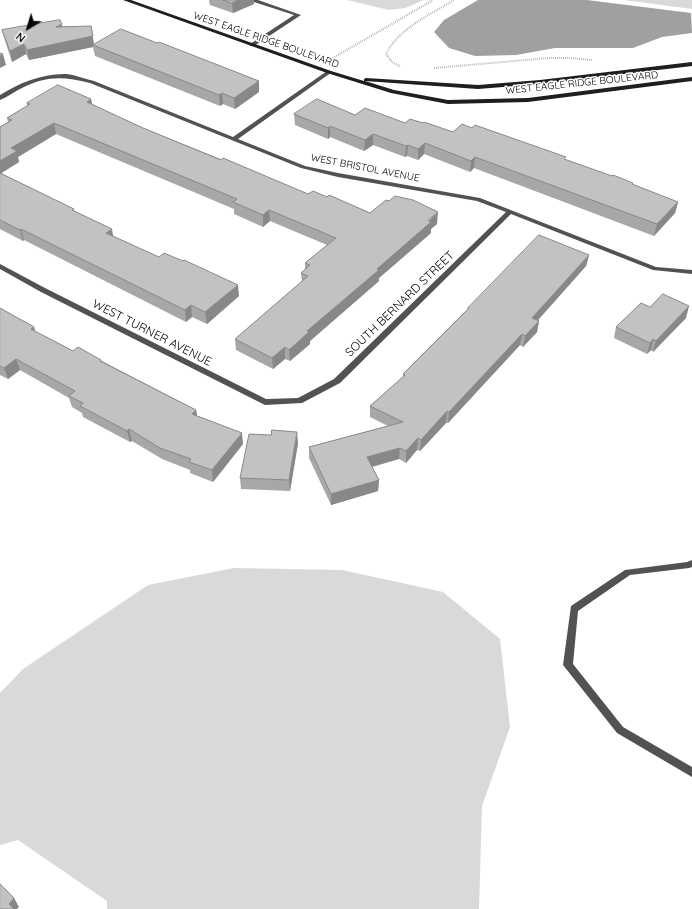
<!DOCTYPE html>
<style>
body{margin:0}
#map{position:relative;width:692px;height:909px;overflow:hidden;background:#fff;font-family:Quicksand,sans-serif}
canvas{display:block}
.north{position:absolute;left:8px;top:8px;width:40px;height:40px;-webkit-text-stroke:3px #fff;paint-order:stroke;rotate:218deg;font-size:11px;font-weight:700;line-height:16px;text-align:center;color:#000}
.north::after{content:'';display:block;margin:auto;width:14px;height:18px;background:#000;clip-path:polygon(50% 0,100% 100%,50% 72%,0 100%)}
</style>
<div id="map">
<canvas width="692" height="909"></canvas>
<div class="north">N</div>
</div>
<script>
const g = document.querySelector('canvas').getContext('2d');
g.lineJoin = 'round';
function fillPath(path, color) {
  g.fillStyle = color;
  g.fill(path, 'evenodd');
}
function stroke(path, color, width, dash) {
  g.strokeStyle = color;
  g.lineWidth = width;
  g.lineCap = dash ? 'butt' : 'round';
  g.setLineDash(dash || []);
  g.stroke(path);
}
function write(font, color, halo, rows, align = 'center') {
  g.font = font + ' Quicksand,sans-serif';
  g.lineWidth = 3;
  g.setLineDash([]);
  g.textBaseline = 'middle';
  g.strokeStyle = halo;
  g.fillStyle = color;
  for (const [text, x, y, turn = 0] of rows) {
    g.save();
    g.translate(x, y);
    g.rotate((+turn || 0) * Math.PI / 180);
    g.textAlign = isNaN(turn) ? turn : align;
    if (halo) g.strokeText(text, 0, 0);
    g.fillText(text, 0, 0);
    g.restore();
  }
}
const green = new Path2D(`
 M347 0H424L405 8 389 10Z
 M624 0H692V9Z
 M234 568 342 570 443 592 500 639 510 727 482 806 479 909H107V901L18 840 0 845V693L23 669 148 585Z`);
const water = new Path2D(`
 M478 0H587L691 13 692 33 662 37 633 48H555L516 55 475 56 449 48 434 32 444 20Z`);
const path = new Path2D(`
 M333 58 433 0
 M400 66 393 63 386 54C399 28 430 15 454 0
 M434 68 549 58H570L592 60`);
const lane = new Path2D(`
 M254 0H258L301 15 254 46H250V44L294 15 254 2Z`);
const street = new Path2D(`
 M327 71 332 72 238 139 305 166 338 173 480 198 656 267 692 270V274L653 270 511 214 340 383 302 403 265 405 41 292 0 269V264L45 288 266 399 298 398 334 379 506 212 477 201 338 177 301 168 90 83C64 77 48 75 22 88 15 91 8 97 0 100V95C19 83 43 73 67 74 76 75 85 79 94 81L233 137Z
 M692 560V567L689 568 630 575 578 611 573 664 623 727 692 767V777L617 733 563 665 571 606 625 570 687 562Z`);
const secondary = new Path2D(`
 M123 0H131L331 71 364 81V79L366 78 478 85 540 80 692 62V66L540 84 478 89 365 81 394 90 448 100 528 98 692 77V81L528 102 448 104 391 93 327 73Z`);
const wall = new Path2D(`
 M209 0H254V4L233 13 210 5Z
 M62 27 93 37 94 44 157 43 259 81V92L235 109 223 104 220 106 95 56 93 47 29 60 26 54 12 62 5 41 2 30Z
 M91 99 92 105 143 128 308 194 327 197 370 213 437 224 431 229V233L379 278V281L310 341V344L290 361 285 359 273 369 236 350 235 339 302 282 301 273 305 270V263L327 245 270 221 263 227 234 214V209L56 134 18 157 19 162 1 173 75 211 113 236 239 296 207 324 192 317 186 322 24 240 23 241 0 229V127L8 122 7 118 27 106V103Z
 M294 114 355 115 405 123H423L453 132 472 128 565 160 678 202 675 213 654 236 474 168 470 172 424 154 418 160 407 156 405 157 373 145 364 151 330 137 328 139 295 125Z
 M589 255 586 266 538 320 539 321 537 332 523 347 520 345 448 423H446L420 451 417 450 406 463 399 459 372 467 379 480 378 491 331 505 309 458V447L388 426 370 417V406L403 377V374L468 310V308Z
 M650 307 686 318 653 352 651 350 647 354 614 338 616 327Z
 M0 308 34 327 35 331 73 351 101 360 102 361 196 410 197 416 243 444 213 482 190 473V470L162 459 132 441 130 442 83 417 82 413 72 407 69 398 20 370 8 379 0 375Z
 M298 443 290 491 241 489 240 478Z`);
const shadedWall = new Path2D(`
 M239 0H254V4L233 13 232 3Z
 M62 24 63 34 56 27Z
 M91 26 94 46 93 45V47L29 60 27 50Z
 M24 44 26 54 12 62 10 51Z
 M3 54 6 65 0 68V56Z
 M259 81V92L235 109 234 98Z
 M222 93 223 104 220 106 219 95Z
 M91 99 93 110 87 102Z
 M54 123 56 134 18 157 19 162 0 174V161L11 148Z
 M330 126V137L328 139V128Z
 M373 134V145L364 151 365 140Z
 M425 143 424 154 418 160V149Z
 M408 145 407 156 405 157 406 146Z
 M475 157 474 168 470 172 471 161Z
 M678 202 675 213 654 236 657 224Z
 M269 210 270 221 263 227V215Z
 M438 212 437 224 431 229V233L379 278V281L310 341V344L290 361 289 350 307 331 377 269Z
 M21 229 24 240 23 241 20 230Z
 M112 229 114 241 106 233Z
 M589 255 586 266 530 329 532 318Z
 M238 285 239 296 207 324 205 312Z
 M191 305 192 317 186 322 185 310Z
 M689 306 686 318 653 352 656 341Z
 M539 321 537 332 523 347 525 336Z
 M34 327 37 338 31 329Z
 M522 334 520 345 448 423 449 412Z
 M653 339 651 350 647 354 650 343Z
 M285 347V359L273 369 272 358Z
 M16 359 20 370 8 379 4 368Z
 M196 410 198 421 192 414Z
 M447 411 446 423 420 451 421 440Z
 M129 429 132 441 130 442 127 431Z
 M297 432 298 443 290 491 289 480Z
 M242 433 243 444 213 482 212 470Z
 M418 438 417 450 406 463V451Z
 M400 448 399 459 367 468V457Z
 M379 480 378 491 331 505V494Z
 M14 898 19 907 17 909H11L9 904Z`);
const building = new Path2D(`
 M223 0H239L232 3Z
 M60 20 62 24 56 27 91 26 93 36 27 50 24 44 10 51 2 30Z
 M121 29 157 43 159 42 259 81 234 98 222 93 219 95 93 45Z
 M0 53 3 54 0 56Z
 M58 85 91 99 87 102 143 128 221 160 223 158 308 194 313 191 327 197 329 195 370 213 386 200 389 201 395 196 413 200 438 212 428 220 431 222 377 269 379 270 307 331 309 332 289 350 285 347 272 358 235 339 308 276 301 273 310 265 305 263 336 238 269 210 263 215 233 202 237 199 54 123 11 148 17 151 0 161V127L12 120 7 118 30 104 27 103Z
 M317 99 355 115 365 108 405 123 410 119 423 123 424 122 453 132 462 124 472 128 475 125 566 157 564 159 612 176 613 175 633 183 632 184 678 202 657 224 475 157 471 161 425 143 418 149 408 145 406 146 373 134 365 140 330 126 328 128 294 114Z
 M0 173 74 209 72 210 112 229 106 233 159 257 164 253 183 261 184 260 238 285 205 312 191 305 185 310 21 229 20 230 0 220Z
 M539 235 589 255 532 318 539 321 525 336 522 334 449 412 447 411 421 440 418 438 406 451 400 448 367 457 379 480 331 494 309 447 403 422 370 406 405 375 403 374 469 308H468Z
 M663 294 689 306 656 341 653 339 650 343 616 327 641 303 650 307Z
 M0 308 34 327 31 329 73 351 78 347 101 360 100 361 196 410 192 414 242 433 212 470 189 462 191 459 160 448 129 429 127 431 80 406 83 403 69 396 75 391 16 359 4 368 0 366Z
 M272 430 297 432 289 480 240 478 249 434 271 435Z
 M0 884 14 898 9 904 14 909H0Z`);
const farStreetnames = [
 ["WEST EAGLE RIDGE BOULEVARD",266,40,19],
 ["WEST EAGLE RIDGE BOULEVARD",582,83,-6],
 ["WEST BRISTOL AVENUE",365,168,11]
];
const streetNames = [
 ["SOUTH BERNARD STREET",400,304,-44],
 ["WEST TURNER AVENUE",152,333,27]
];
fillPath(green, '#d9d9d9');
fillPath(water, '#a0a0a0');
stroke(path, '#747474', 2, [0.5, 1.5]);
fillPath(lane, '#525252');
fillPath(street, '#525252');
fillPath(secondary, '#1f1f1f');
fillPath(wall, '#a7a7a7');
fillPath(shadedWall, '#888');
fillPath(building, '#c2c2c2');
stroke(building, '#888', 1);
write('10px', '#000', '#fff', farStreetnames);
write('12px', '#000', '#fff', streetNames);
</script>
